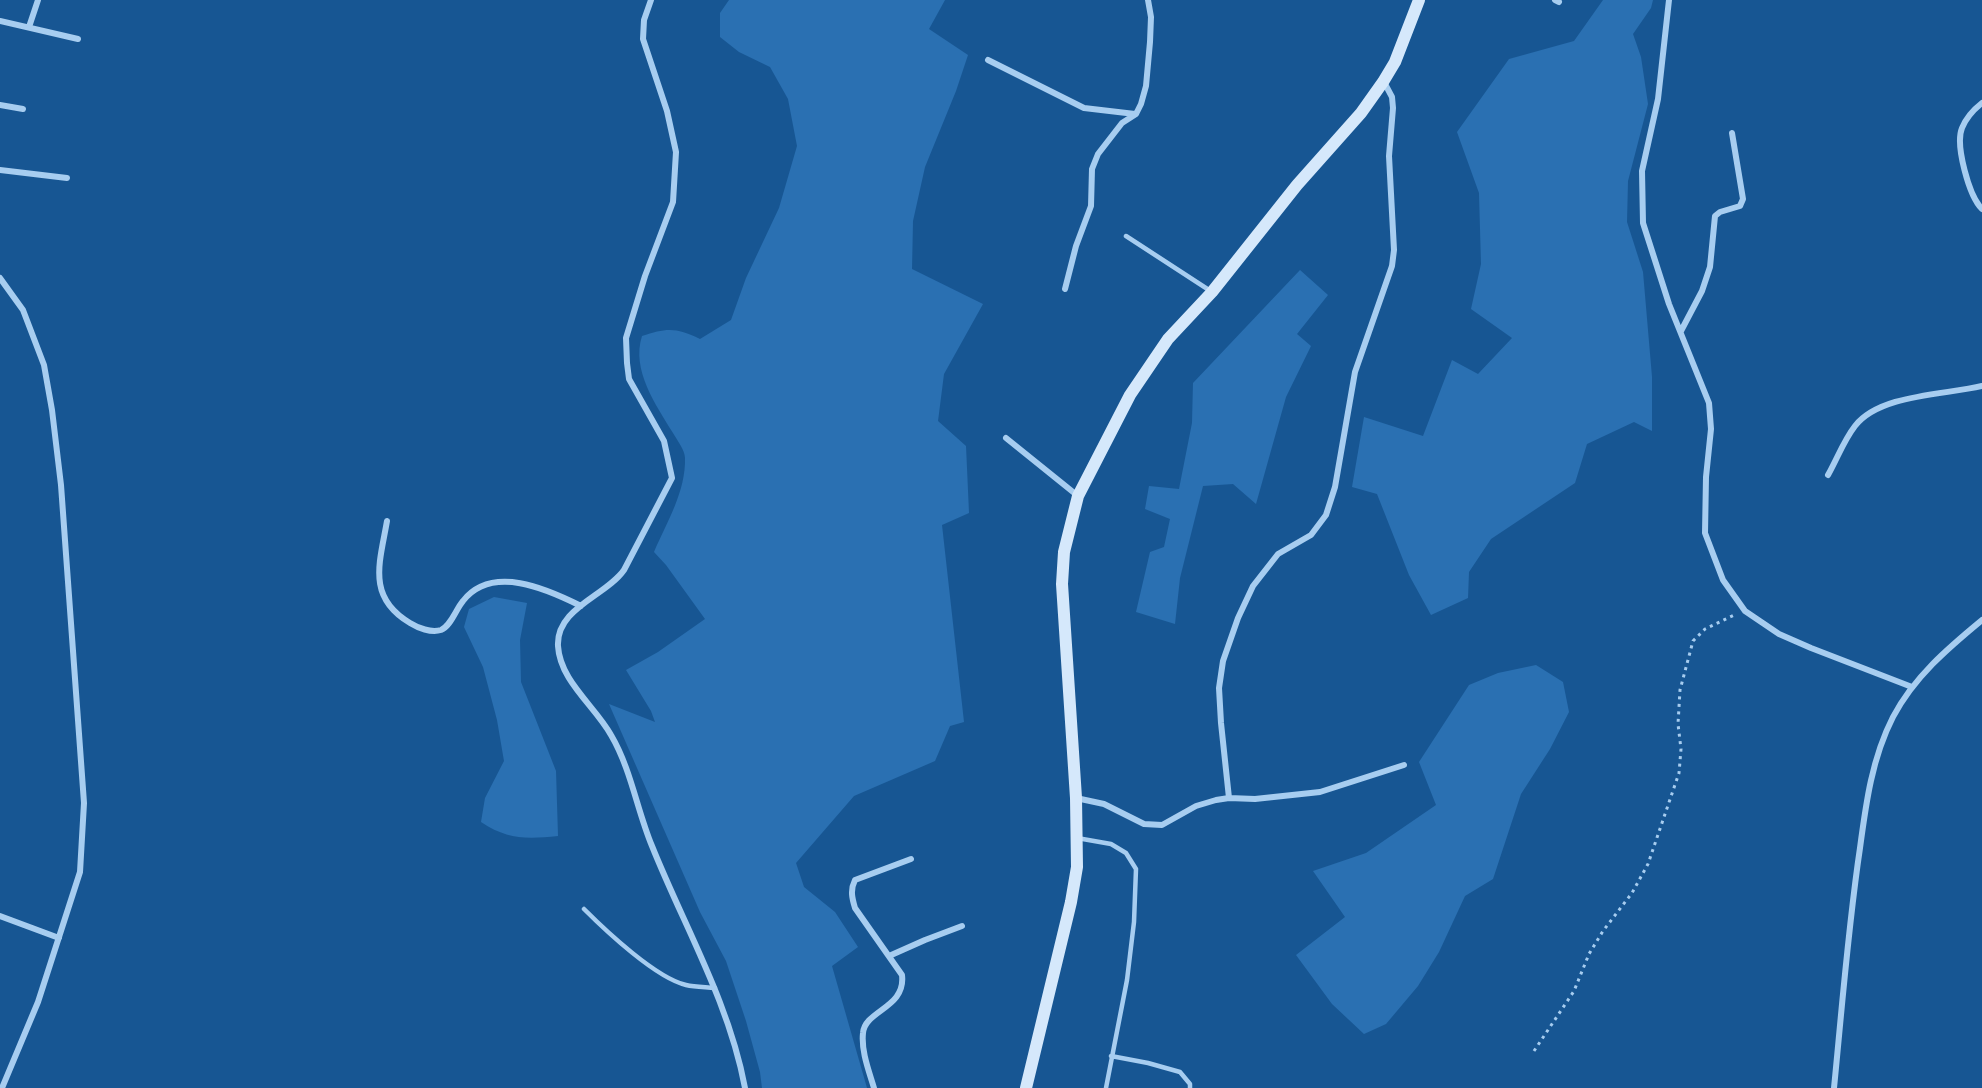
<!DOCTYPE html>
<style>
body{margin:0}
canvas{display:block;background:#175693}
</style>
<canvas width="1982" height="1088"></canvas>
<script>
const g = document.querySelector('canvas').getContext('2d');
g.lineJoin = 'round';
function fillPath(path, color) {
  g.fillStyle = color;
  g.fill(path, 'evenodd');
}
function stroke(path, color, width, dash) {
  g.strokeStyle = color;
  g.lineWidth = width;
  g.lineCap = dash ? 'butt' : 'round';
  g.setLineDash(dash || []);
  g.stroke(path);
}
const green = new Path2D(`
 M729 0H945L929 29 968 55 956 91 925 167 913 221 912 269 983 304 944 374 938 421 966 446 969 513 942 525 964 722 950 726 935 761 854 796 796 863 804 887 835 912 858 947 832 966 867 1088H762L760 1072 746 1021 726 961 700 912 609 704 655 722 651 711 626 670 658 652 705 619 666 565 654 552C667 522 686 491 685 458 685 450 677 440 673 433 656 405 631 370 642 336 666 328 676 327 700 339L731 320 746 278 779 208 797 146 788 99 770 67 739 52 720 37V13Z
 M1603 0H1653L1651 8 1633 34 1641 57 1648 104 1628 181 1627 222 1643 272 1652 377V431L1634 422 1587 444 1575 483 1491 539 1469 572 1468 598 1431 615 1409 575 1377 494 1352 487 1364 417 1423 436 1452 360 1478 374 1512 338 1471 309 1481 264 1479 193 1457 132 1509 59 1574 41Z
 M1300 270 1328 295 1297 334 1311 346 1286 397 1256 504 1233 484 1203 486 1180 578 1175 624 1136 612 1150 552 1164 547 1170 519 1145 509 1149 486 1179 489 1192 423 1193 383Z
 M494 597 527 603 520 640 521 682 556 771 558 836C527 839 508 840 481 822L485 798 504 761 497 720 483 667 464 627 469 609Z
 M1536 665 1563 682 1569 712 1550 749 1521 794 1493 879 1465 896 1439 952 1418 986 1386 1024 1364 1034 1332 1004 1296 955 1345 917 1313 871 1366 853 1436 805 1419 762 1469 685 1498 673Z`);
const path = new Path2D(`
 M1534 1051 1574 991 1589 954 1603 931 1632 893 1648 864 1679 773 1681 749 1678 724 1680 690 1693 641 1705 629 1734 615`);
const lane = new Path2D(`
 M1126 236 1212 292
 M1077 838 1111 844 1126 853 1136 869 1134 922 1127 980 1106 1088
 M584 909C606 931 656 978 686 985 695 987 705 987 715 988
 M1111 1056 1148 1063 1180 1072 1190 1084V1088`);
const street = new Path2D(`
 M651 0 644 20 643 39 667 111 676 152 673 202 645 276 626 338 627 363 629 379 664 441 672 478 624 570C606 596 556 608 558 646 560 681 595 706 611 735 631 769 637 810 652 846 684 926 729 1002 745 1088
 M1555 0 1559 2
 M1669 0 1658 99 1642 171 1643 223 1669 304 1709 403 1711 429 1706 477 1705 533 1723 580 1745 611 1779 634 1811 648 1912 687
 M0 21 78 39
 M29 27 38 0
 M988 60 1084 108 1135 114
 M1982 103C1973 110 1966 118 1962 128 1955 145 1969 196 1982 209
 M0 105 23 109
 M0 170 67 178
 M0 278 23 310 44 365 52 410 61 485 84 803 80 872 38 1002 2 1088
 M1065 289 1076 246 1091 206 1092 169 1098 154 1122 123 1136 114 1141 104 1146 86 1150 42 1151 17 1148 0
 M1681 331 1702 291 1710 267 1715 216 1720 212 1740 206 1743 199 1732 133
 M1006 438 1078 496
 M1828 475C1837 459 1844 440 1855 426 1880 394 1945 395 1982 386
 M387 521C380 562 366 597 410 623 418 628 431 633 441 630 451 626 456 609 463 601 492 564 547 589 581 606
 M1076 798 1104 804 1144 824 1162 825 1196 806 1216 800 1229 798 1255 799 1320 792 1404 765
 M1229 798 1221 723 1219 688 1223 661 1238 618 1253 586 1278 554 1311 535 1326 515 1335 487 1355 372 1392 266 1394 250 1389 156 1393 108 1392 97 1384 82
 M0 916 59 938
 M889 956 925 940 962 926
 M874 1088C869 1071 861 1051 863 1033 865 1010 906 1008 902 975L855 908C852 898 850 890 855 880L911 859
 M1834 1088C1842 1008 1848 928 1860 848 1866 803 1872 758 1893 717 1914 677 1948 648 1982 620`);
const secondary = new Path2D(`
 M1026 1088 1071 902 1077 867 1076 798 1062 584 1064 552 1078 496 1130 395 1168 339 1212 292 1297 185 1361 113 1383 82 1395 62 1419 0`);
fillPath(green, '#2a70b2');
stroke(path, '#a7cdf0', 3, [3, 4.5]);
stroke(lane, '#a7cdf0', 4.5);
stroke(street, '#a7cdf0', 6);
stroke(secondary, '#d5e8fb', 12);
</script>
